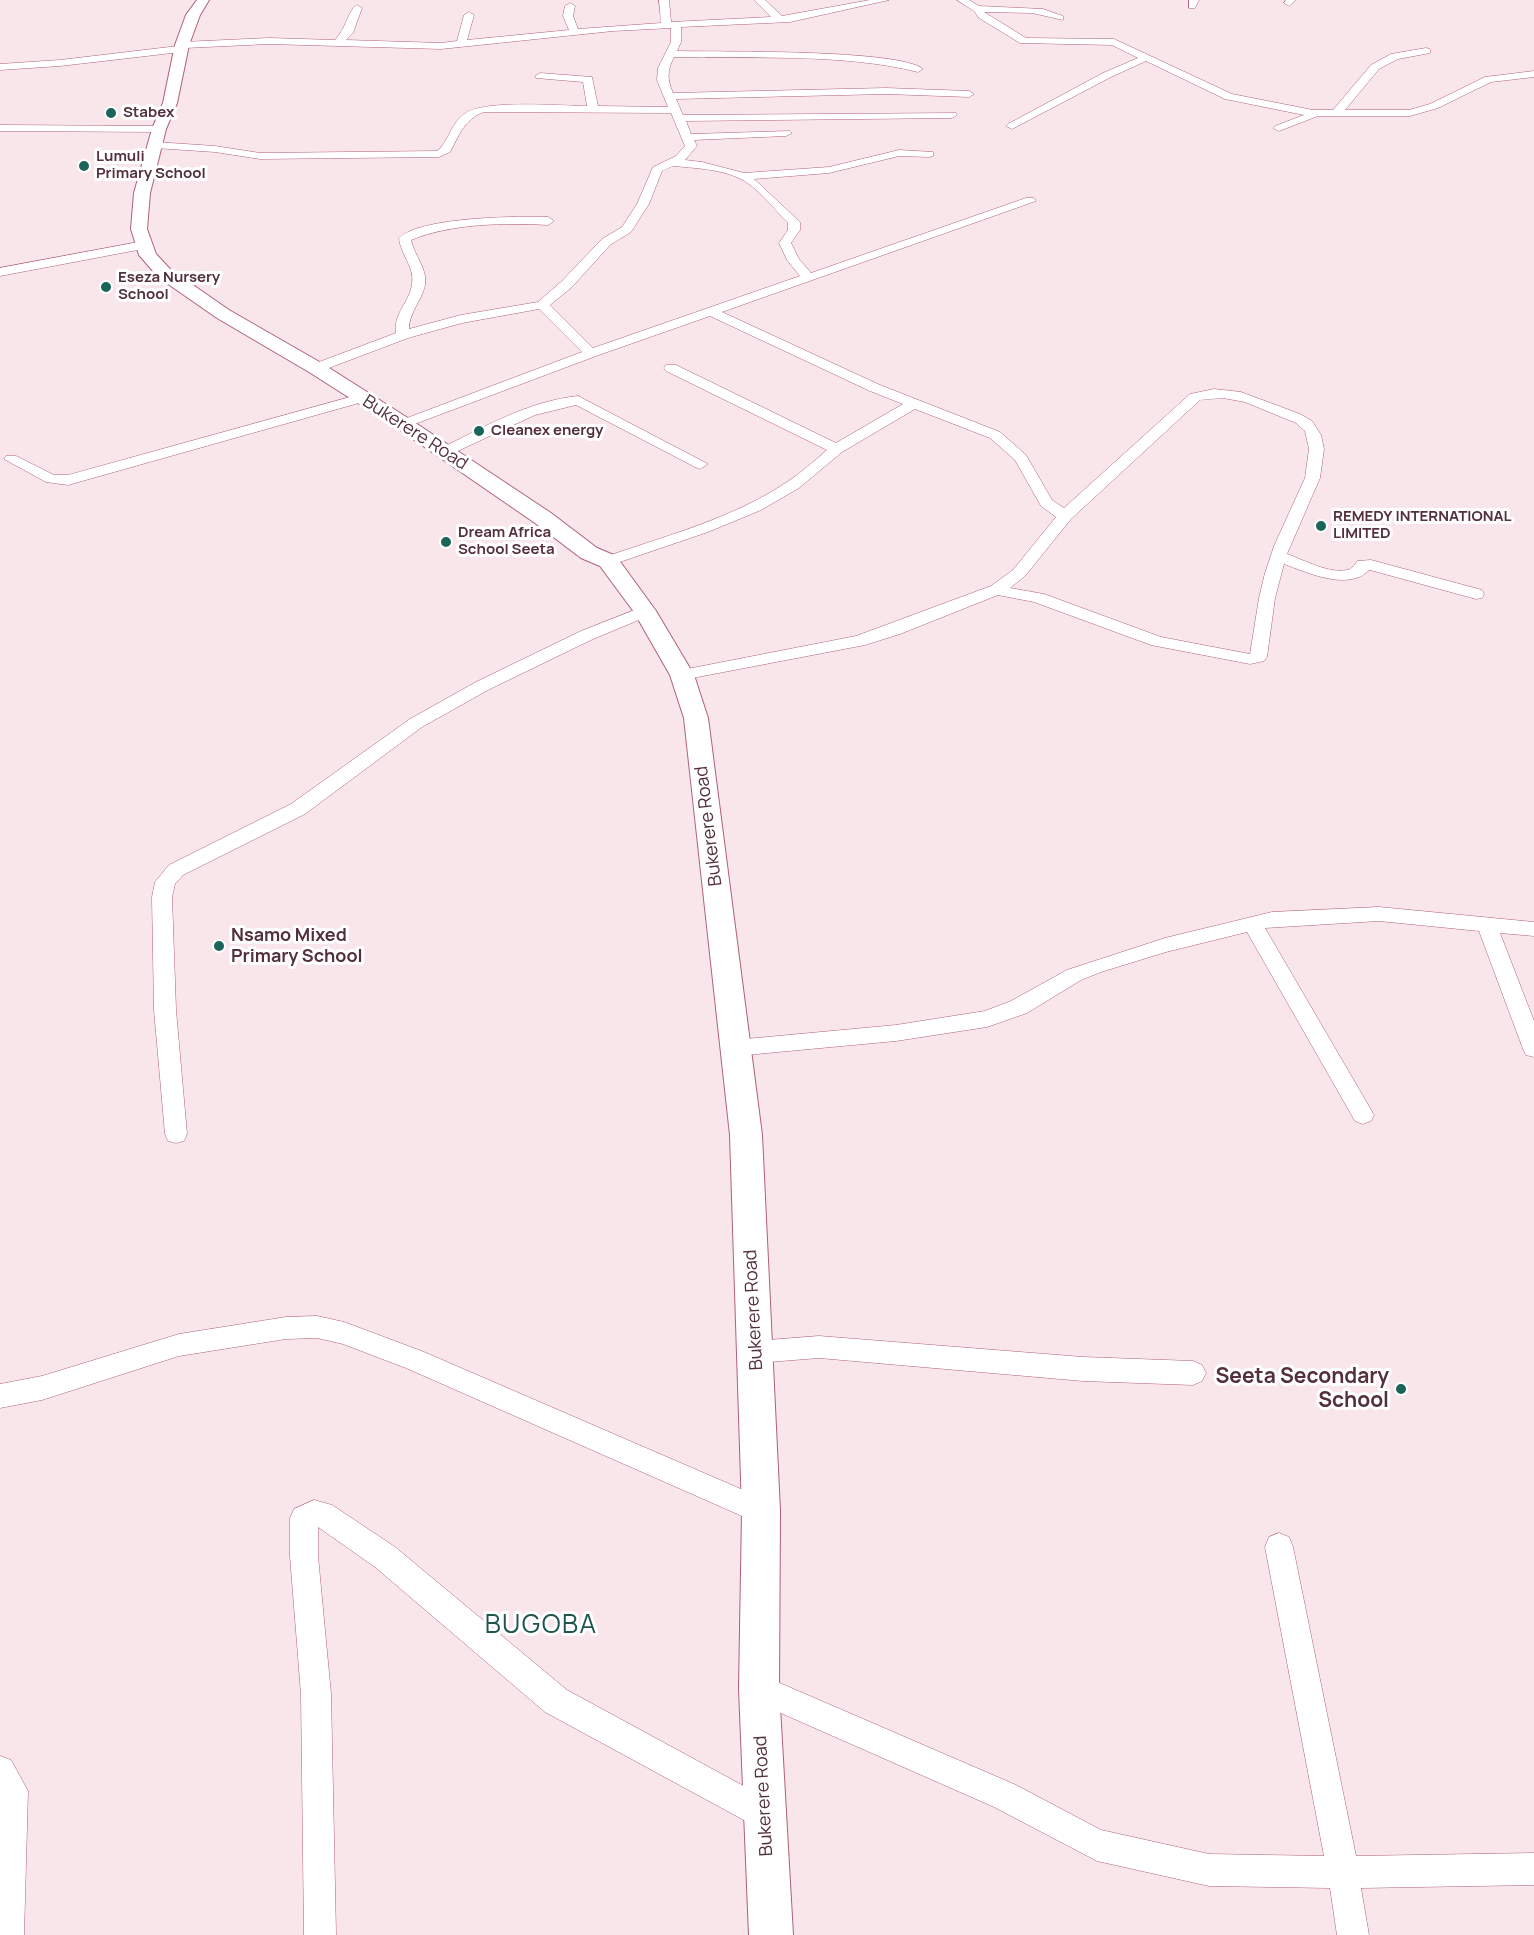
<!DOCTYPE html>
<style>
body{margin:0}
canvas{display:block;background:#f8e6ea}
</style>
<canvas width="1534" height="1935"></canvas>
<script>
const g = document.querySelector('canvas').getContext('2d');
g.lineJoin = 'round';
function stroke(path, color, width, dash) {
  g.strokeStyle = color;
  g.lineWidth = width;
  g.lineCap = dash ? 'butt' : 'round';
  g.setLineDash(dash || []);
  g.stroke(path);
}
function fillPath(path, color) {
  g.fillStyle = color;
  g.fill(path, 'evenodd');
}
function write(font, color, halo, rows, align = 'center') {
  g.font = font + ' Manrope,sans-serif';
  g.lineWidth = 6;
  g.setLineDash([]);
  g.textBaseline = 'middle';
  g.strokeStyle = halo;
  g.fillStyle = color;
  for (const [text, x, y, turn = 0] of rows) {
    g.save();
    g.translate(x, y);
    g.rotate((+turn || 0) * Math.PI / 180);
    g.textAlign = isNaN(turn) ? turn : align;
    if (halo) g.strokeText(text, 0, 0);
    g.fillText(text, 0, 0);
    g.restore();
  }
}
const street = new Path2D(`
 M659 0H669L671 22 771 17 754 0H765L782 16 870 0H889L790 22 681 27V42L677 51C718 52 899 49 923 69L918 72C842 53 752 59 674 57 667 71 667 79 673 93L886 88 969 91 974 94 969 97 886 94 676 99 683 115 956 113 957 115 952 118 686 121 691 134 790 131 792 133 786 136 694 140 697 146 685 160 702 162 744 173 829 167 899 150 933 152V156L929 157 899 156 829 173 754 179 800 222V230L791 243 799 259 811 273 1026 198H1034L1036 201 722 312 880 385 1000 432 1026 455 1052 500 1064 508 1190 394 1214 389 1241 392 1300 414 1312 421 1321 435 1324 449 1320 478 1287 554C1304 560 1329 574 1347 570 1352 569 1355 565 1357 561L1371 560 1482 590 1484 594 1482 598 1476 599 1370 570C1366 571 1364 576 1359 577 1336 586 1306 572 1284 564L1275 598 1267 657 1264 661 1250 664 1151 645 1034 602 998 595 900 634 865 645 682 680 676 679 673 675 676 671 682 670 856 636 991 586 1013 570 1056 517 1041 506 1015 460 990 438 915 409 842 452 799 488 761 510 708 532 608 566 602 564 600 561 602 558C665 536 732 519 787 482 801 473 814 461 827 450L666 371 664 368 666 365H676L836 443 903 404 870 391 710 316 596 356 404 428 397 424 399 421 582 352 539 309 462 323 408 338 321 371H311L309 368 311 365 396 333C393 313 410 302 412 284 415 267 400 254 399 238 420 217 517 216 548 217L554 221 548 225C504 223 453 223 411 240 414 255 428 269 425 285 422 301 409 312 409 329L461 315 538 302 562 281 602 239 622 227 637 204 653 167 676 156 685 146 671 113 484 112C464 119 459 136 450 152L439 157 260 159 215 152 155 148 149 145 155 142 215 146 260 153 437 151C447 145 451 123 464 114 484 99 560 106 587 106L583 82 536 78 535 76 540 73 592 77 598 106 668 107 657 80 658 68 671 42V28L613 31 441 49 269 44 185 48V51L181 52 60 66 0 70V64L60 60 178 46V43L182 42 269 38 335 40C346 29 348 10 357 5L362 8 353 33 346 40 441 43 457 41 464 15 469 12 474 15 467 40 569 30 563 16 565 6 570 3 575 6 573 16 578 29 661 23ZM673 166C695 168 719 169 739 178 757 186 774 209 788 223V230L779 243 787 260 800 276 593 348 550 305 572 287 610 245 631 232 649 204 662 171ZM1223 398 1245 402 1296 423 1305 431 1309 449 1305 478 1274 546 1265 573 1259 598 1250 654 1161 637 1044 594 1010 588 1025 576 1071 519 1200 400Z
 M957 0H969L979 6 1043 9 1063 16V20L1032 13 984 12 1026 38 1114 39 1232 94 1313 110H1333L1371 65 1391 54 1426 48 1430 49V53L1398 59 1379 69 1345 110H1409L1430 104 1485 77 1534 71V77L1491 82 1438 108 1410 116H1318L1279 131 1273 128 1275 126 1304 115 1225 99 1146 61 1111 77 1012 129 1006 126 1008 124 1103 73 1138 58 1112 45 1020 43 979 18 974 11Z
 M1189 0H1199L1195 8H1189Z
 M1286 0H1296L1289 6 1284 3Z
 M0 125 159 126 165 129 159 132 0 131Z
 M144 241 148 242 150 245 148 248 0 276V268Z
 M361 394 366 395 368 398 366 401 68 485 46 482 4 459 6 456H16L54 475H68Z
 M578 396 708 464 700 469 695 467 576 405 535 415 449 455H439L437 452 439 449C483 428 528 401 578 396Z
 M645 606 653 611 651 615 593 639 488 690 422 727 305 814 183 875 175 884 172 897 176 1010 187 1134 184 1141 176 1143 168 1141 165 1134 154 1010 152 897 155 882 169 865 291 804 410 719 476 682 581 631Z
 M1379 907 1534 922V936L1500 933 1534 1021V1057L1526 1055 1523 1049 1479 931 1379 921 1265 928 1374 1115 1371 1121 1363 1124 1355 1121 1247 932 1166 952 1101 972 1081 980 1027 1013 987 1027 896 1041 735 1056 727 1054 724 1048 727 1042 735 1040 896 1025 985 1011 1011 1001 1067 970 1165 938 1272 912Z
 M317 1316 344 1322 424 1352 771 1502 775 1511 771 1520 761 1524 751 1520 406 1368 343 1344 317 1338 286 1339 179 1356 42 1400 0 1408V1384L42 1376 179 1334 286 1317Z
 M819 1336 1083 1357 1193 1361 1202 1365 1206 1373 1202 1381 1193 1385 1083 1381 819 1358 756 1363 747 1360 743 1352 747 1344 756 1341Z
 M314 1500 332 1505 395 1547 567 1690 775 1803 780 1814 775 1825 764 1830 753 1825 545 1712 375 1567 318 1527V1556L331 1694 336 1935H304L301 1694 290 1556V1518L294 1509Z
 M1279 1533 1289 1537 1293 1547 1356 1856 1534 1853V1885L1361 1888 1369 1935H1337L1330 1888 1209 1886 1097 1861 994 1807 749 1699 744 1689 749 1679 759 1674 1016 1785 1101 1830 1209 1854 1324 1856 1265 1547 1269 1537Z
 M0 1756 11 1760 28 1791 24 1935H0Z`);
const secondary = new Path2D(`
 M197 0H209L200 15 189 45 177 103 166 129 150 193 147 229 156 254 170 269 229 310 323 364 411 420 551 513 597 548 616 556 656 611 694 675 708 718 762 1135 780 1511 779 1689 793 1935H749L739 1689 742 1511 730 1135 684 718 670 675 634 612 600 566 581 558 535 523 397 428 309 372 217 318 158 277 139 255 131 229 134 193 152 129 163 103 175 45 186 15Z`);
const markers = [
 [111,113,6,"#1a645a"],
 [84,166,6,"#1a645a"],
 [106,287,6,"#1a645a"],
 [479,431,6,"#1a645a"],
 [1321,526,6,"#1a645a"],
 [446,542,6,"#1a645a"],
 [219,946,6,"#1a645a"],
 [1401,1389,6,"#1a645a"]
];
const farPoinames = [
 ["Stabex",123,113],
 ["Lumuli",96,157],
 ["Primary School",96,174],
 ["Eseza Nursery",118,278],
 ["School",118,295],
 ["Cleanex energy",491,431],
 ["REMEDY INTERNATIONAL",1333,517],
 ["LIMITED",1333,534],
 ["Dream Africa",458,533],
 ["School Seeta",458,550]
];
const streetNames = [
 ["Bukerere Road",415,433,33],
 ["Bukerere Road",709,826,-97],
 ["Bukerere Road",754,1310,-93],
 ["Bukerere Road",764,1796,-93]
];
const poiNames = [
 ["Nsamo Mixed",231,936],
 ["Primary School",231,957]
];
const nearPoinames = [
 ["Seeta Secondary",1389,1377],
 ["School",1389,1401]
];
const nearQuarternames = [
 ["BUGOBA",541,1626]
];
stroke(street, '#af6178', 1);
stroke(secondary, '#af6178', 2);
fillPath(street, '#fff');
fillPath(secondary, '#fff');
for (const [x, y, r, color] of markers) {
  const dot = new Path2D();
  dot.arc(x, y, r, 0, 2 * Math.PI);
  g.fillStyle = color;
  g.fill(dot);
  stroke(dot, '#fff', 2);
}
write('bold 15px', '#53303a', '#fff', farPoinames, 'left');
write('18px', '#53303a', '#fff', streetNames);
write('bold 18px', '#53303a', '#fff', poiNames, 'left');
write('bold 21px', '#53303a', '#fff', nearPoinames, 'right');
g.letterSpacing = '1.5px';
write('26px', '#1e564e', '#fff', nearQuarternames);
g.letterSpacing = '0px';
</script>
